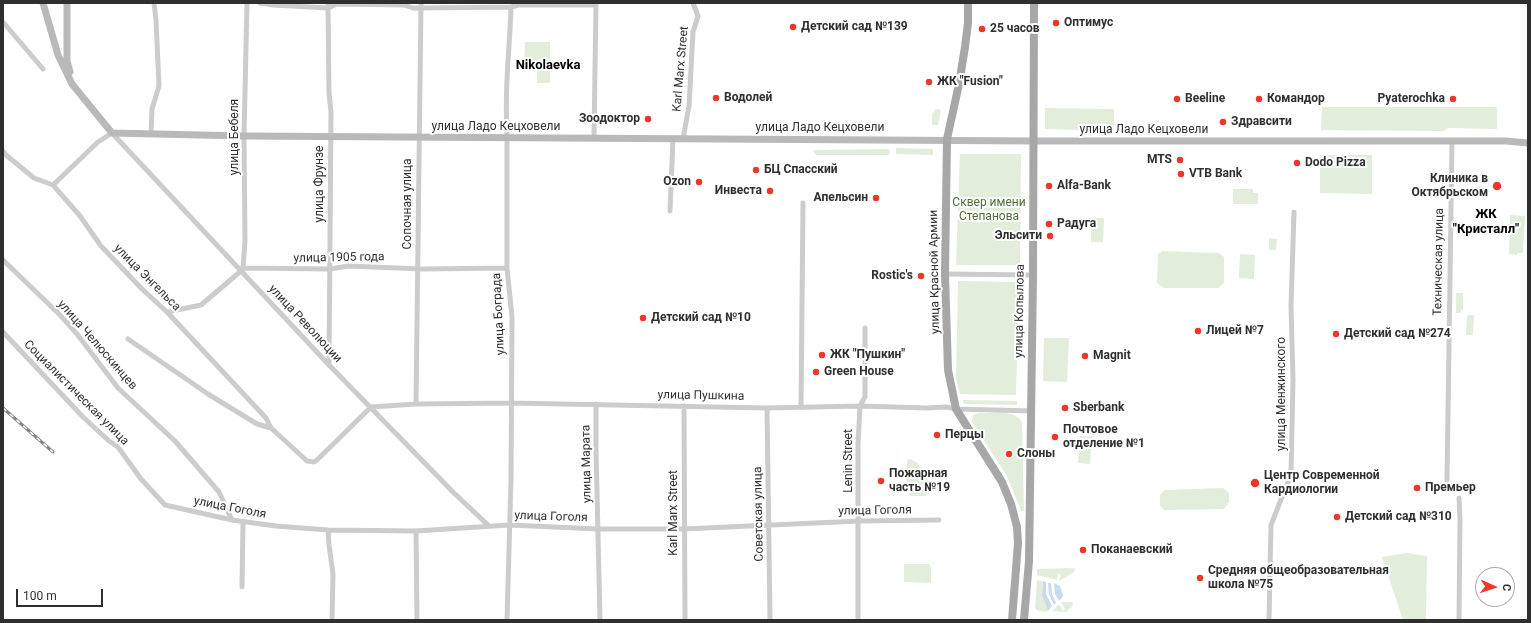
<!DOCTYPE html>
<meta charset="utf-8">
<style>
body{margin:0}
#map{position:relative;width:1531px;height:623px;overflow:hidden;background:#fff;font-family:Roboto,sans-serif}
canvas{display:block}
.frame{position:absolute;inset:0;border:4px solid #2f2f2f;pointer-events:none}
.north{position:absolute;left:1475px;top:567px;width:40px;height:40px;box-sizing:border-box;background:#fff;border:1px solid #acacac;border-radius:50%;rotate:93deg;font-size:11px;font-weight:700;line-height:16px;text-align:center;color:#2f2f2f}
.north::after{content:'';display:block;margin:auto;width:14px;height:18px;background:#ee362a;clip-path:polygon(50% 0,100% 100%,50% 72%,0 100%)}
.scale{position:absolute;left:16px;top:589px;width:87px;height:18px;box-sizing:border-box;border:2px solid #2f2f2f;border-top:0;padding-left:5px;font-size:12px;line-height:14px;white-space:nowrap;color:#2f2f2f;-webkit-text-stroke:3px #fff;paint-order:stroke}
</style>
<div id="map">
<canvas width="1531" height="623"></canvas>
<div class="frame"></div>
<div class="north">С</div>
<div class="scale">100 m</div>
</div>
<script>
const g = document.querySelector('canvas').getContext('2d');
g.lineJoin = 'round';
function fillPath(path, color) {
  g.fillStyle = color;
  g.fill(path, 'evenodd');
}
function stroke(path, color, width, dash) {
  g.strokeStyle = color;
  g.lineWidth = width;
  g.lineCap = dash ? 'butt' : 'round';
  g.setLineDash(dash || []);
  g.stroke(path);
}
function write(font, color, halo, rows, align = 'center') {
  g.font = font + ' Roboto,sans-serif';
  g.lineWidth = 4;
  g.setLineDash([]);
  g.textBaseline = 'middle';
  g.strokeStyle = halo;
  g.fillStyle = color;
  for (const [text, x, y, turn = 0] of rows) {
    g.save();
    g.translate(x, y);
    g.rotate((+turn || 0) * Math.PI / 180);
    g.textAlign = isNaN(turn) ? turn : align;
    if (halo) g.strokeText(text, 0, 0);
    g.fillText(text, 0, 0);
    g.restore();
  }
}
const green = new Path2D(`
 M525 42H550V83H537V68L524 67Z
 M1322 107H1497V129L1448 128 1444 131 1321 130Z
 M1045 108 1114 109V131L1045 129Z
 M936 109 941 110 938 125H932V114Z
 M896 148 933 149V155L896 154Z
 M889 149V155H816L813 150Z
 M960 154H1021L1020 265H956Z
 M1320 155H1372V194L1320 193Z
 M1233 189H1253V193H1258V204H1233Z
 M1510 215 1525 216 1523 253H1517V255L1509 254Z
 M1091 218H1104L1103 242H1091Z
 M1269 238 1277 239 1276 250H1269Z
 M1162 251 1219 253 1224 257V283L1218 288H1164L1157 283 1158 254Z
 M1240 254 1255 255 1254 279 1239 278Z
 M958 281 1019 282 1016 395 960 394 956 379Z
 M1456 293H1463V310H1461V313H1456Z
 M1467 315H1474L1473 335H1466Z
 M1044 338H1069L1067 382 1043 381Z
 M963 400 1017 401V405L964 404Z
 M978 413C992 414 1015 409 1022 422L1024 511H1021L1007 476 972 422 973 415Z
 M1080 436 1092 437 1090 464 1078 463Z
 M907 459C921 458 930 482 930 493L925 496H910L907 487Z
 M1223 488 1229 493V502L1224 509 1164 510 1160 506V495L1165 490Z
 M1407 553 1427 556 1426 620H1403L1382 557Z
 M904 564H929L931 567V583L904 582Z
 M1075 568 1074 572 1059 581 1061 574H1058L1057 580 1037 575V569Z
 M1037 580 1043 581 1042 595 1048 611C1045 612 1037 612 1035 608Z
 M1061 602H1073L1072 607 1066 612 1052 611 1059 604 1063 611 1065 610Z`);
const water = new Path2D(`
 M1043 581 1046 582V594L1052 606 1048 611 1042 595Z
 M1048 583H1051L1052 594 1056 603 1054 605 1049 594Z
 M1054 583 1060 586 1063 596 1059 601 1055 594Z`);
const minor = new Path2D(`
 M260 3 273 5 328 8 337 4 404 5 413 8H421L511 7 519 5H596
 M328 3 329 93 331 112 329 365
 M3 22 43 69
 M151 134 152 109 159 86 156 20 154 3
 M594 138 596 3
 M683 139 689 106 693 32 698 16 693 3
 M3 151 6 155 34 178 53 185 80 216 101 246 142 289 167 312 266 418 271 428 307 461 314 462 317 460 371 407 416 404 511 403 767 408 860 406 927 408 946 407 956 409 1031 411
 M53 185 98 142 112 133 329 365 454 493 488 525
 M670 211 673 139
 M3 260 60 315 77 334 118 388 175 441 219 492 232 520
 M243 268 330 269 348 266 423 269 507 268
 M945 274 1033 275
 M167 312 201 305 241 271 243 268 245 241 244 136 247 3
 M3 332 83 417 109 441 118 447 141 479 165 505 232 520 276 526 328 530 416 531 509 525 598 529H684L859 521 939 520
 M128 339 208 394 257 424 271 428
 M416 404 421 3
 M596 404V449L600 620
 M684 406 685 620
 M801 407 803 203
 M767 408 770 620
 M1447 480 1452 141
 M1459 498 1460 519 1459 620
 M328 530 329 545 333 574 332 620
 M416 531 417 620
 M242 587 243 522
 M507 620 511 480 512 317 507 268V128C504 88 510 48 511 7
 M858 620V444L860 406 865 397V328
 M1269 620 1271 525 1291 474 1293 380 1291 306 1294 212`);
const secondary = new Path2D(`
 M43 3 58 55 72 84 112 133 244 136 1034 141H1506L1528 143
 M67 3V61L70 72`);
const primary = new Path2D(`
 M968 3V23L965 47 959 84 947 139 945 274 948 370 956 409 1002 482 1011 504 1017 527 1018 543 1012 620
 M1024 620 1029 561 1033 275 1034 3`);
const rail = new Path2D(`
 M3 408 53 452`);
const markers = [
 [1056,23,4,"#ee362a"],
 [793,27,4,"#ee362a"],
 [982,29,4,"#ee362a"],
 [929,82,4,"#ee362a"],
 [716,98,4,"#ee362a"],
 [1177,99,4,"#ee362a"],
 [1259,99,4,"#ee362a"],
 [1453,99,4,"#ee362a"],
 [648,119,4,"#ee362a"],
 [1223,122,4,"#ee362a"],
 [1180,160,4,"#ee362a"],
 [1297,163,4,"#ee362a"],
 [756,170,4,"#ee362a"],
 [1181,174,4,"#ee362a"],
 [699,182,4,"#ee362a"],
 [1049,186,4,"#ee362a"],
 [1497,186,5,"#ee362a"],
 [770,191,4,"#ee362a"],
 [876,198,4,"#ee362a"],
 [1049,224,4,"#ee362a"],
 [1050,236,4,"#ee362a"],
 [921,276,4,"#ee362a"],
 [643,318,4,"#ee362a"],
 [1198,331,4,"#ee362a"],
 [1336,334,4,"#ee362a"],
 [822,355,4,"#ee362a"],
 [1085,356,4,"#ee362a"],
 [816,372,4,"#ee362a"],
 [1065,408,4,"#ee362a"],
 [937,435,4,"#ee362a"],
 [1055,437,4,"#ee362a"],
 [1009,454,4,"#ee362a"],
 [881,481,4,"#ee362a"],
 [1255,483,5,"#ee362a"],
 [1417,488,4,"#ee362a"],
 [1337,517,4,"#ee362a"],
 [1083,550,4,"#ee362a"],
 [1200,578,4,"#ee362a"]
];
const poiNames = [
 ["Оптимус",1064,23],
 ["Детский сад №139",801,27],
 ["25 часов",990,29],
 ["ЖК \"Fusion\"",937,82],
 ["Водолей",724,98],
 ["Beeline",1185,99],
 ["Командор",1267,99],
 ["Pyaterochka",1445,99,"right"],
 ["Зоодоктор",640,119,"right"],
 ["Здравсити",1231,122],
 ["MTS",1172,160,"right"],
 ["Dodo Pizza",1305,163],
 ["БЦ Спасский",764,170],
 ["VTB Bank",1189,174],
 ["Клиника в",1488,179,"right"],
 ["Октябрьском",1488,193,"right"],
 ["Ozon",691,182,"right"],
 ["Alfa-Bank",1057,186],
 ["Инвеста",762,191,"right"],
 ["Апельсин",868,198,"right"],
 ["Радуга",1057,224],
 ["Эльсити",1042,236,"right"],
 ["Rostic's",913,276,"right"],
 ["Детский сад №10",651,318],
 ["Лицей №7",1206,331],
 ["Детский сад №274",1344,334],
 ["ЖК \"Пушкин\"",830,355],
 ["Magnit",1093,356],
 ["Green House",824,372],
 ["Sberbank",1073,408],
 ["Почтовое",1063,430],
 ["отделение №1",1063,444],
 ["Перцы",945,435],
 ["Слоны",1017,454],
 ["Пожарная",889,474],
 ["часть №19",889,488],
 ["Центр Современной",1264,476],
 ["Кардиологии",1264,490],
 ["Премьер",1425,488],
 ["Детский сад №310",1345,517],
 ["Поканаевский",1091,550],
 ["Средняя общеобразовательная",1208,571],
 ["школа №75",1208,585]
];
const streetNames = [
 ["Karl Marx Street",681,69,-85],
 ["улица Ладо Кецховели",496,127],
 ["улица Ладо Кецховели",820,128],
 ["улица Ладо Кецховели",1144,130],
 ["улица Бебеля",235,137,-90],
 ["улица Фрунзе",320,184,-90],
 ["Сопочная улица",408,204,-90],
 ["улица 1905 года",339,258,-1],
 ["Техническая улица",1439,262,-89],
 ["улица Красной Армии",935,272,-91],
 ["улица Энгельса",147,278,45],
 ["улица Копылова",1020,311,-89],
 ["улица Бограда",499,314,-93],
 ["улица Революции",305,324,47],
 ["улица Челюскинцев",97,345,49],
 ["Социалистическая улица",76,393,45],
 ["улица Менжинского",1282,394,-90],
 ["улица Пушкина",701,396,1],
 ["Lenin Street",849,461,-90],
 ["улица Марата",587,464,-91],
 ["улица Гоголя",230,508,11],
 ["улица Гоголя",875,511,-1],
 ["Karl Marx Street",674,513,-90],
 ["Советская улица",759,514,-91],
 ["улица Гоголя",551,517,2]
];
const parkNames = [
 ["Сквер имени",989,203],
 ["Степанова",989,217]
];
const neighbourhoodNames = [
 ["Nikolaevka",548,66],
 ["ЖК",1486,215],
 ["\"Кристалл\"",1486,230]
];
fillPath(green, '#e3eddc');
fillPath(water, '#c8daee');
stroke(minor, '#ccc', 5);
stroke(secondary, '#b9b9b9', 7);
stroke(primary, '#a7a7a7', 8);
stroke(rail, '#848484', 3);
stroke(rail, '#fff', 1.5, [4.5]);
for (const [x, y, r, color] of markers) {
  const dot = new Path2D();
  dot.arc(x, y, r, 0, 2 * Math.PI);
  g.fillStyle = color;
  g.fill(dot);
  stroke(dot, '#fff', 1.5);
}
write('bold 12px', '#2f2f2f', '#fff', poiNames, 'left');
write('12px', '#2f2f2f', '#fff', streetNames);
write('12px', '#4b6e3a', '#fff', parkNames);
write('bold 13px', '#000', '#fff', neighbourhoodNames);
</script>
